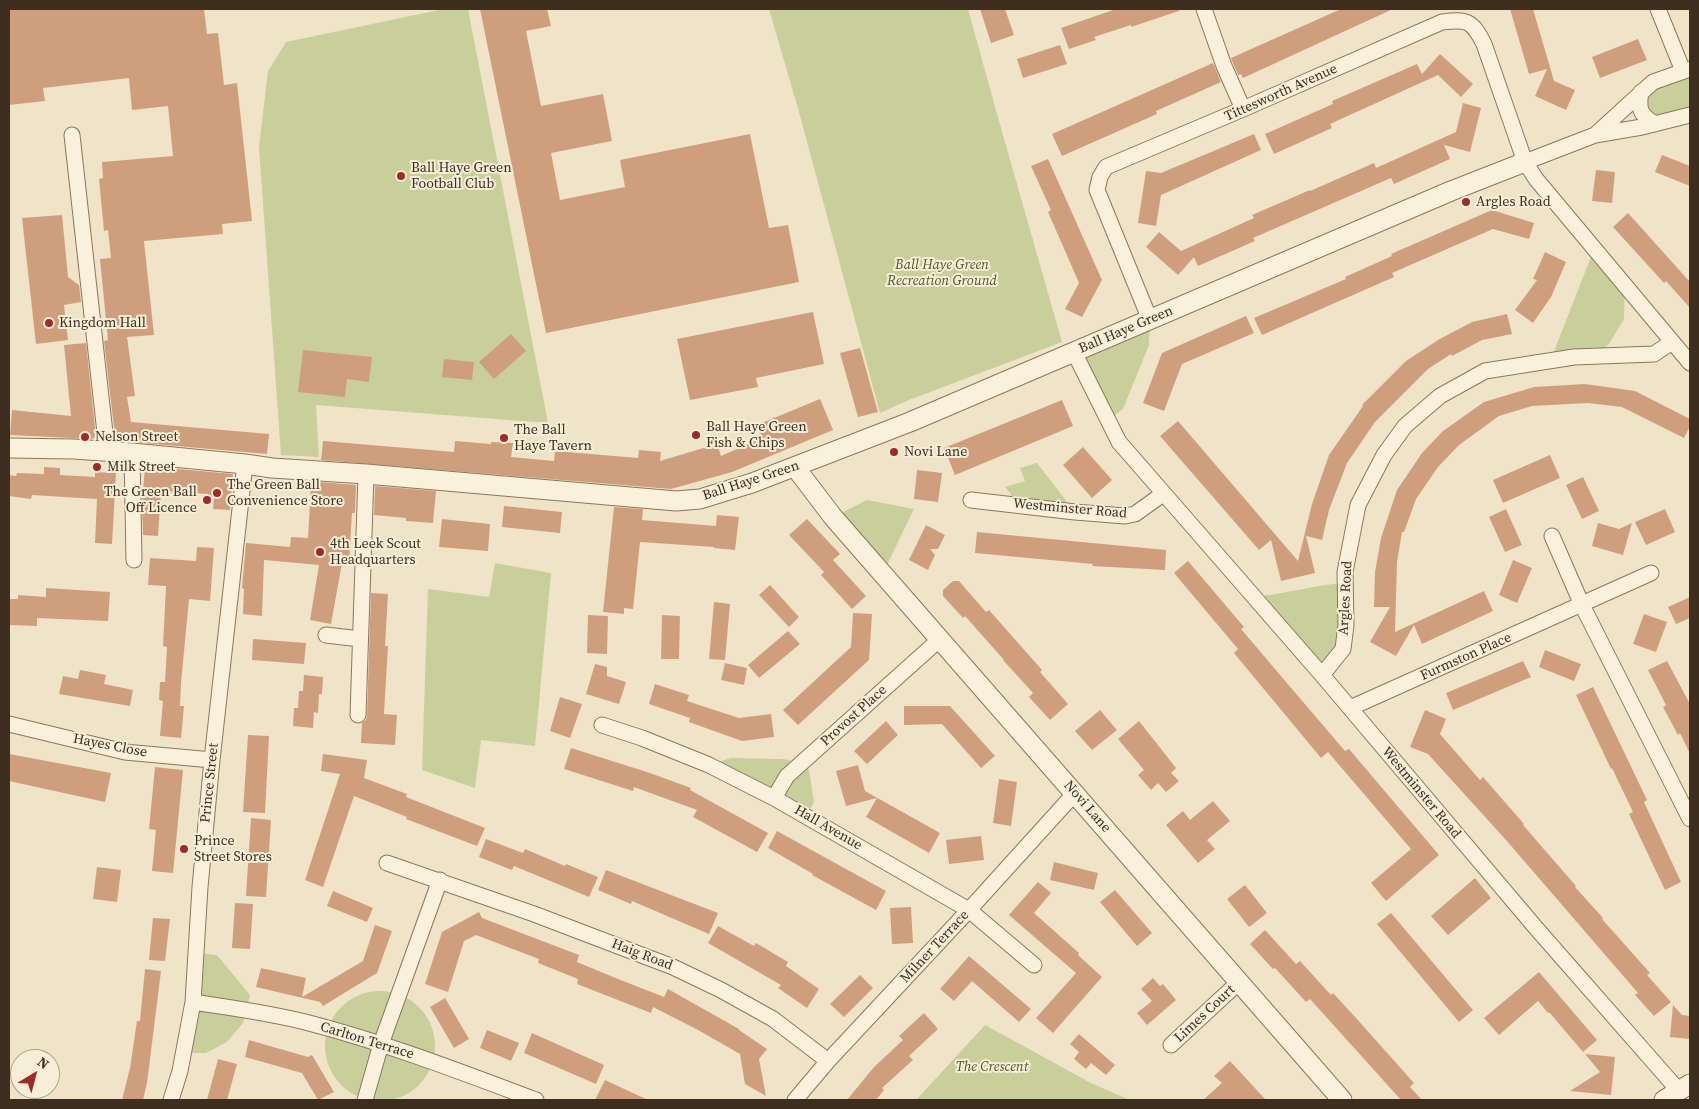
<!DOCTYPE html>
<style>
body{margin:0}
#map{position:relative;width:1699px;height:1109px;overflow:hidden;background:#f0e4c8;font-family:"Source Serif 4",serif}
canvas{display:block}
.frame{position:absolute;inset:0;border:10px solid #3d2e20;pointer-events:none}
.north{position:absolute;left:10px;top:1049px;width:50px;height:50px;box-sizing:border-box;background:#f7eed8;border:1px solid #ada18e;border-radius:50%;rotate:37deg;font-size:14px;font-weight:700;line-height:20px;text-align:center;color:#3d2e20}
.north::after{content:'';display:block;margin:auto;width:18px;height:22px;background:#9e2a2b;clip-path:polygon(50% 0,100% 100%,50% 72%,0 100%)}
</style>
<div id="map">
<canvas width="1699" height="1109"></canvas>
<div class="frame"></div>
<div class="north">N</div>
</div>
<script>
const g = document.querySelector('canvas').getContext('2d');
g.lineJoin = 'round';
function fillPath(path, color) {
  g.fillStyle = color;
  g.fill(path, 'evenodd');
}
function stroke(path, color, width, dash) {
  g.strokeStyle = color;
  g.lineWidth = width;
  g.lineCap = dash ? 'butt' : 'round';
  g.setLineDash(dash || []);
  g.stroke(path);
}
function write(font, color, halo, rows, align = 'center') {
  g.font = font + ' "Source Serif 4",serif';
  g.lineWidth = 4;
  g.setLineDash([]);
  g.textBaseline = 'middle';
  g.strokeStyle = halo;
  g.fillStyle = color;
  for (const [text, x, y, turn = 0] of rows) {
    g.save();
    g.translate(x, y);
    g.rotate((+turn || 0) * Math.PI / 180);
    g.textAlign = isNaN(turn) ? turn : align;
    if (halo) g.strokeText(text, 0, 0);
    g.fillText(text, 0, 0);
    g.restore();
  }
}
const green = new Path2D(`
 M444 9H468L548 423 316 405 319 457 281 455 259 147 268 71 286 42Z
 M769 9H968L999 121 1062 342 909 400 880 413 799 112Z
 M1690 69V115L1645 118 1641 92Z
 M1594 249 1625 285 1624 319 1609 344 1595 356 1551 359Z
 M1150 320 1149 345 1123 409 1108 420 1074 352Z
 M1037 463 1075 512 1011 504V494L1005 487 1025 481 1020 468Z
 M867 500 914 509 883 573 833 517Z
 M495 563 551 573 535 746 481 740 475 788 422 770 428 589 489 597Z
 M1345 583 1346 625 1322 675 1254 597C1285 594 1314 585 1345 583Z
 M731 758 783 759 802 763 809 770 814 802 806 816 709 765Z
 M196 953 217 955 250 995 243 1023 227 1042 206 1053H183Z
 M325 1046a55 55 0 1 1 110 0a55 55 0 1 1-110 0Z
 M985 1025 1091 1083 1130 1100H916Z`);
const building = new Path2D(`
 M9 9H204L207 34 218 33 224 85 237 83 252 221 222 224 223 234 144 241 154 335 127 337 135 396 127 397 131 422 269 434 267 454 120 441 115 436 104 341 108 340 100 259 111 258 108 230 104 231 99 179 103 178 102 162 173 156 168 106 132 110 129 78 43 88 45 101 9 105Z
 M480 9H547L551 26 526 31 541 106 603 94 612 141 551 153 560 200 625 187 620 160 750 134 769 228 788 225 799 282 546 333Z
 M980 9H1005L1014 35 991 43Z
 M1116 9H1179V11L1131 27V25L1094 37 1096 40 1069 49 1061 28Z
 M1341 9H1393L1243 78 1241 74 1238 75 1231 58Z
 M1510 9H1533L1554 81 1575 90 1566 110 1535 96 1547 69 1529 74Z
 M1638 39 1647 60 1600 78 1592 57Z
 M1060 45 1067 64 1023 78 1017 59Z
 M1440 54 1473 84 1461 97 1438 75 1330 124 1332 128 1274 154 1265 134 1333 104 1332 101 1417 64 1422 74Z
 M1213 63 1221 82 1156 111 1157 114 1062 156 1052 134Z
 M1463 103 1481 108 1470 152 1444 145 1450 159 1394 184 1391 178 1253 238 1255 241 1198 266 1194 257 1178 275 1146 247 1159 232 1181 251 1254 218 1252 215 1310 190V191L1374 163 1376 168 1456 132Z
 M1254 134 1261 150 1161 195 1156 226 1138 223 1146 171 1161 173Z
 M1662 155 1690 166V186L1655 172Z
 M1048 159 1102 280 1082 317 1065 309 1079 283 1048 212 1051 210 1031 166Z
 M1596 170 1615 172 1612 203 1592 201Z
 M1492 210 1534 223 1529 239 1493 229 1392 273 1394 277 1262 335 1254 318 1346 279 1345 277 1392 256 1391 254Z
 M1628 213 1690 282V308L1666 281 1664 283 1613 227Z
 M62 215 68 277 79 285 81 302 64 305 68 340 36 344 22 218Z
 M1545 252 1566 262 1551 297 1533 323 1515 310 1537 280 1533 279Z
 M813 312 824 364 756 378 758 387 690 400 677 339Z
 M1507 314 1512 334 1482 340 1452 356 1451 354 1428 369 1375 422 1347 463 1329 510 1322 540 1306 536 1315 573 1281 581 1271 540 1259 550 1160 436 1178 421 1298 561 1312 504 1329 455 1363 406 1362 405 1406 361 1438 340 1472 322Z
 M1246 316 1254 333 1182 364 1164 411 1143 403 1162 353Z
 M511 334 526 351 494 379 479 362Z
 M86 343 96 437 92 439 10 435 12 410 71 416 64 345Z
 M860 348 878 412 858 417 840 353Z
 M303 350 372 357 369 382 347 379 345 397 298 392Z
 M444 359 474 362 472 380 442 377Z
 M1585 384 1635 391 1690 419V426L1684 438 1622 407 1588 403 1532 406 1499 416 1459 445 1438 467 1416 499 1404 532H1402L1397 562 1395 632 1484 591 1493 611 1422 644 1414 625 1396 656 1370 642 1390 607H1374L1375 572 1381 538 1397 490 1422 453 1443 431 1484 402 1534 387Z
 M820 399 833 430 732 472 671 489 321 460 323 441 454 452 455 441 491 444V442L513 443 511 457 554 461 555 451 638 458 639 450 661 452 660 461 717 444 721 456 762 438 757 425Z
 M1062 400 1073 426 955 475 944 448Z
 M1083 447 1112 480 1092 498 1063 465Z
 M1550 455 1560 478 1503 503 1493 480Z
 M145 466 233 474 230 510 213 509 214 497H208V494L161 491 158 536 143 535 142 505Z
 M44 467 60 468V475L95 477V472L116 473 112 544 95 543 97 499 32 495 31 499 9 496V475L16 476 17 473 44 474Z
 M917 470 942 473 938 502 914 499Z
 M1583 477 1599 511 1582 519 1566 485Z
 M319 482 356 485 355 513H352L349 563H342L331 624 310 620 319 565 264 560 262 616 243 614 244 589 242 588 246 543 290 547 291 537 308 538 311 486H318Z
 M375 486 436 491 433 523 406 521V518L374 515Z
 M504 506 562 512 560 533 502 527Z
 M614 507 643 509 642 520 716 526 717 515 739 517 735 550 714 548V547L640 542 633 609 624 608V614L603 612Z
 M1506 509 1522 545 1505 552 1489 517Z
 M1665 509 1675 532 1646 545 1635 522Z
 M442 519 490 524 488 551 439 547Z
 M807 519 840 554 833 560 866 596 852 609 821 575 824 572 789 535Z
 M1598 523 1619 529 1632 523 1623 555 1592 546Z
 M926 525 945 535 938 549H930L935 555 928 570 909 560Z
 M977 532 1166 550 1165 570 1092 566 1093 564 975 553Z
 M197 547 214 548 210 601 189 599 181 683 180 706H184L181 738 160 736 163 701 159 700 160 682H165L167 647 163 646 166 586 148 585 150 558 196 561Z
 M1513 560 1532 568 1517 603 1499 595Z
 M1188 561 1244 627 1241 629 1298 696 1345 751 1349 749 1439 855 1386 901 1371 883 1411 849 1328 752 1321 758 1234 653 1238 649 1174 573Z
 M953 581H959L986 612 989 610 1042 670 1040 672 1068 704 1050 720 1029 697 1033 693 1003 660H1004L965 616 963 618 943 596V590Z
 M770 585 799 617 789 627 759 595Z
 M46 588 110 592 108 621 37 618V626L9 625V599H18V595L46 597Z
 M371 593 388 594 385 646H388L384 714 397 715 395 745 361 743 362 723 366 720 367 715Z
 M1690 597V618L1676 624 1668 607Z
 M714 602 730 604 725 660 709 659Z
 M853 613 872 614 869 660 798 725 783 710 851 647Z
 M1644 614 1667 622 1656 652 1633 644Z
 M588 615 608 616 607 654 587 653Z
 M662 615 680 616 679 659H661Z
 M788 631 800 644 759 678 748 665Z
 M253 639 306 643 304 664 252 660Z
 M1545 650 1581 664 1574 681 1539 667Z
 M1523 661 1531 677 1453 710 1446 693Z
 M1667 661 1690 704V754L1680 733 1678 735 1663 707 1666 705 1648 670Z
 M725 663 747 668 744 685 721 680Z
 M595 664 607 667V676L626 682 619 704 586 694Z
 M80 670 106 675 104 684 133 690 130 706 59 694 63 676 78 679Z
 M304 675 323 677 322 694H319L318 713 314 712 313 728 293 726 294 708H298L299 691H303Z
 M655 684 689 695 687 701 739 718 771 714 774 737 742 741 689 722 690 718 649 704Z
 M1593 687 1647 800 1644 802 1681 882 1665 890 1629 814 1633 812 1612 768 1611 769 1576 695Z
 M560 697 582 704 570 738 550 731Z
 M904 706H950L995 756 981 768 942 724 904 725Z
 M1100 710 1117 730 1092 750 1075 731Z
 M1425 710 1446 719 1440 734 1480 780 1483 777 1524 824 1523 825 1576 886 1575 887 1603 918 1602 919 1650 973 1647 975 1671 1002 1654 1016 1635 995 1638 993 1506 840 1428 754 1410 747Z
 M886 721 898 735 867 764 854 751Z
 M1139 721 1176 768 1171 773 1179 781 1166 792 1158 783 1151 790 1138 775 1144 770 1118 739Z
 M248 735 269 736 265 813 243 812Z
 M571 748 650 773 691 788 690 790 768 833 757 852 693 817 697 810 634 787 633 791 564 769Z
 M9 754 111 773 105 802 9 781Z
 M323 754 367 760 364 778 407 794 406 797 485 828 477 846 406 819 407 817 354 796 323 887 305 880 340 774 321 771Z
 M858 765 865 791 940 833 929 853 866 817 877 798 846 806 836 771Z
 M155 767 183 770 173 873 152 871 156 830 149 829Z
 M999 779 1017 782 1011 826 993 823Z
 M1213 801 1230 821 1207 840 1215 849 1198 863 1166 825 1183 811 1190 820Z
 M251 818 271 820 266 897 246 896Z
 M777 831 886 891 876 910 812 875 813 874 768 848Z
 M981 836 984 860 949 864 946 840Z
 M486 839 523 853 525 849 565 866 566 864 598 877 589 897 514 866 512 870 479 857Z
 M1054 862 1098 873 1094 890 1050 880Z
 M97 867 121 870 117 902 93 899Z
 M606 870 718 913 709 934 632 901 631 904 598 890Z
 M1475 878 1491 898 1448 935 1431 916Z
 M1038 882 1051 893 1034 913 1079 953 1078 955 1102 977 1053 1033 1036 1018 1076 973 1009 915Z
 M1245 885 1267 913 1249 927 1227 899Z
 M1115 890 1152 933 1137 946 1100 902Z
 M333 891 373 908 367 922 327 906Z
 M235 903 253 904 250 949 232 948Z
 M911 907 913 943 892 944 890 908Z
 M479 912 482 918 579 955 577 962 618 979 664 997 668 989 739 1029V1030L767 1049 759 1059 766 1096 745 1084 740 1054 698 1030 653 1007 651 1013 577 984 578 979 538 963 539 959 476 935 464 941 448 992 425 984 442 932Z
 M1391 913 1473 1010 1459 1022 1377 924Z
 M153 918 170 919 165 961 149 960Z
 M375 925 392 931 377 973 323 1006 320 1002 256 987 261 968 306 978 302 997 363 961Z
 M718 926 754 946 756 943 788 962 786 966 819 989 807 1008 778 988 781 985 708 943Z
 M1265 930 1296 964 1300 961 1331 995 1333 993 1356 1018 1414 1083 1410 1087 1422 1100H1401L1310 999 1306 1002 1275 968 1273 969 1250 944Z
 M969 956 1031 1009 1019 1022 972 981 954 1001 940 989Z
 M145 969 161 971 147 1083 143 1100H122L130 1068 137 1021H140Z
 M1539 972 1597 1040 1583 1052 1549 1012 1548 1013 1538 1001 1499 1035 1484 1018Z
 M860 975 873 988 844 1017 830 1004Z
 M1153 978 1160 986 1163 984 1176 1000 1147 1025 1137 1013 1152 1001 1141 989Z
 M445 998 469 1039 454 1048 430 1007Z
 M1673 1005 1682 1015 1690 1016V1039L1670 1037Z
 M924 1013 938 1029 909 1056 913 1060 882 1088 884 1090 876 1100H847L874 1067 903 1040 899 1036Z
 M487 1030 519 1043 511 1061 480 1048Z
 M532 1033 604 1065 596 1084 524 1053Z
 M1079 1034 1115 1065 1106 1075 1091 1063 1086 1069 1074 1059 1079 1052 1070 1044Z
 M249 1040 308 1057 312 1055 334 1092 318 1100 302 1073 245 1057Z
 M1585 1054 1615 1057 1611 1095 1570 1091 1600 1072Z
 M218 1059 237 1064 227 1100H207Z
 M1230 1061 1266 1100H1203L1222 1083 1214 1076Z
 M605 1080 648 1100H595Z`);
const minor = new Path2D(`
 M1204 9 1224 66 1243 109
 M1658 9 1683 71
 M1641 92C1638 109 1640 115 1655 124
 M72 135 107 451
 M1595 135 1653 82 1690 69
 M1525 162 1595 135 1642 127 1690 115
 M1150 320 1097 190 1100 177 1106 167 1243 109 1442 22C1467 19 1472 20 1484 44L1525 162 1536 179 1690 363
 M1074 352 1119 442 1322 675 1536 928 1679 1091
 M132 453 134 560
 M971 500 1075 512 1125 516 1135 514 1163 494
 M1552 536 1582 605 1690 819
 M326 635 360 639
 M1322 675 1343 649 1346 625 1345 572 1358 505 1384 455 1405 426 1440 396 1485 371 1574 357 1654 354 1672 342
 M1350 708 1651 573
 M358 715 366 474
 M9 724 125 752 212 760
 M602 725 642 738 709 765 774 798 969 910 1034 965
 M774 798 787 776 940 639
 M387 863 534 914 673 967 721 990 773 1019 828 1061
 M193 1002C232 1008 271 1013 309 1023 386 1043 461 1072 536 1100
 M1171 1045 1239 982
 M171 1100 180 1071 193 1002 200 887 212 760 245 464
 M365 1100 381 1044 440 880
 M795 1100 828 1061 969 910 1075 793`);
const tertiary = new Path2D(`
 M9 448 73 449 132 453 245 464 272 468 366 474 676 501 700 499 752 483 910 422 1451 191 1525 162
 M795 467 833 517 1342 1100
 M1664 1100 1690 1084`);
const markers = [
 [401,176,5,"#9e2a2b"],
 [1466,202,5,"#9e2a2b"],
 [49,323,5,"#9e2a2b"],
 [696,435,5,"#9e2a2b"],
 [85,437,5,"#9e2a2b"],
 [504,438,5,"#9e2a2b"],
 [894,452,5,"#9e2a2b"],
 [97,467,5,"#9e2a2b"],
 [217,493,5,"#9e2a2b"],
 [207,500,5,"#9e2a2b"],
 [320,552,5,"#9e2a2b"],
 [184,849,5,"#9e2a2b"]
];
const streetNames = [
 ["Tittesworth Avenue",1281,93,-24],
 ["Ball Haye Green",1126,330,-23],
 ["Ball Haye Green",751,481,-18],
 ["Westminster Road",1070,509,5],
 ["Argles Road",1346,598,-87],
 ["Furmston Place",1466,657,-24],
 ["Provost Place",854,716,-42],
 ["Hayes Close",110,746,11],
 ["Prince Street",210,783,-84],
 ["Westminster Road",1421,793,50],
 ["Novi Lane",1087,807,49],
 ["Hall Avenue",828,828,30],
 ["Milner Terrace",935,947,-47],
 ["Haig Road",642,955,21],
 ["Limes Court",1205,1014,-43],
 ["Carlton Terrace",367,1041,17]
];
const poiNames = [
 ["Ball Haye Green",411,168],
 ["Football Club",411,184],
 ["Argles Road",1476,202],
 ["Kingdom Hall",59,323],
 ["Ball Haye Green",706,427],
 ["Fish & Chips",706,443],
 ["The Ball",514,430],
 ["Haye Tavern",514,446],
 ["Nelson Street",95,437],
 ["Novi Lane",904,452],
 ["Milk Street",107,467],
 ["The Green Ball",227,485],
 ["Convenience Store",227,501],
 ["The Green Ball",197,492,"right"],
 ["Off Licence",197,508,"right"],
 ["4th Leek Scout",330,544],
 ["Headquarters",330,560],
 ["Prince",194,841],
 ["Street Stores",194,857]
];
const parkNames = [
 ["Ball Haye Green",942,265],
 ["Recreation Ground",942,281],
 ["The Crescent",992,1067]
];
fillPath(green, '#c9cf9b');
fillPath(building, '#cf9f7d');
stroke(minor, '#8d765c', 17);
stroke(tertiary, '#8d765c', 21);
stroke(minor, '#faf1dc', 15);
stroke(tertiary, '#faf1dc', 19);
for (const [x, y, r, color] of markers) {
  const dot = new Path2D();
  dot.arc(x, y, r, 0, 2 * Math.PI);
  g.fillStyle = color;
  g.fill(dot);
  stroke(dot, '#f7eed8', 2);
}
write('14px', '#3d2e20', '#f7eed8', streetNames);
write('14px', '#3d2e20', '#f7eed8', poiNames, 'left');
write('italic 14px', '#4d5a26', '#f7eed8', parkNames);
</script>
